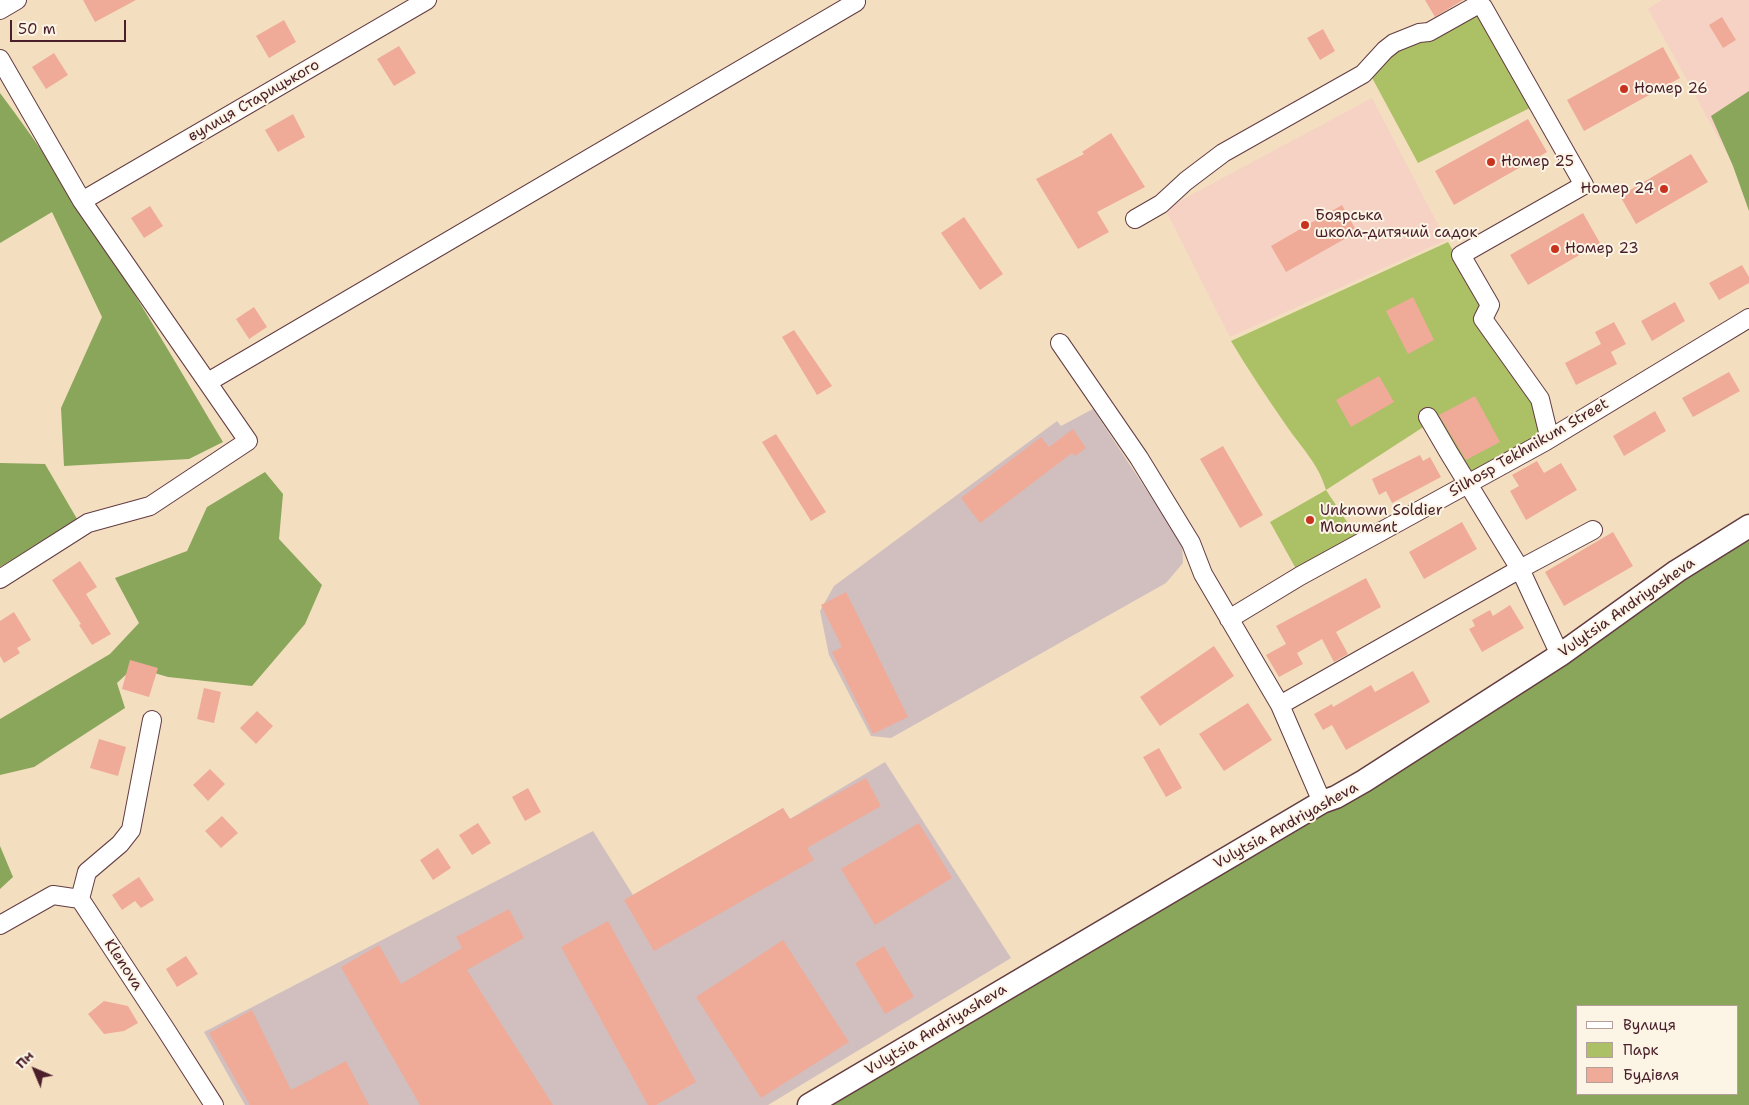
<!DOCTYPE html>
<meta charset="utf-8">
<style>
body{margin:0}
#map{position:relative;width:1749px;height:1105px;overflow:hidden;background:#f3dec0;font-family:"Shantell Sans",sans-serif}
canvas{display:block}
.legend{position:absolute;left:1576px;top:1005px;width:162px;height:90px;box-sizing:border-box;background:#fcf5e5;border:1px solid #b59f9b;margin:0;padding:6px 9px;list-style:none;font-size:15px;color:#4a1f2b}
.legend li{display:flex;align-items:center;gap:10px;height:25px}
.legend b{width:25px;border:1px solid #b59f9b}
.north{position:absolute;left:10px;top:1045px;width:50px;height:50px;-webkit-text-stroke:4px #fcf5e5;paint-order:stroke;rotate:315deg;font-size:14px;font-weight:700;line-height:20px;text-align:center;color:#4a1f2b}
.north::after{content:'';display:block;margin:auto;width:18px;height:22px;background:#4a1f2b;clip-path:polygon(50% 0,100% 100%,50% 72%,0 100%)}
.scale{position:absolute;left:10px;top:20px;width:116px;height:22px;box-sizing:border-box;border:2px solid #4a1f2b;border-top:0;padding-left:6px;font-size:15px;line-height:18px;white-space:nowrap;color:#4a1f2b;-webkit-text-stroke:4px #fcf5e5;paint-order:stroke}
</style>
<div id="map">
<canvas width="1749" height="1105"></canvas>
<ul class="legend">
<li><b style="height:6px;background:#fff"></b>Вулиця</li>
<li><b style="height:14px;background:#acc065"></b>Парк</li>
<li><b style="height:14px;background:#efab98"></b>Будівля</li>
</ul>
<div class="north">Пн</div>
<div class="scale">50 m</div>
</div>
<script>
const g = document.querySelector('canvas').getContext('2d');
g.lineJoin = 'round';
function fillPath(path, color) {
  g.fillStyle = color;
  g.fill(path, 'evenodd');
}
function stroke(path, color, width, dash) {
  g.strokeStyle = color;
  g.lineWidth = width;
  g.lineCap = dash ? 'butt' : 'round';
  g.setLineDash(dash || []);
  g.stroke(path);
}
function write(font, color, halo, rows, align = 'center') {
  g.font = font + ' "Shantell Sans",sans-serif';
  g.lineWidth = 4;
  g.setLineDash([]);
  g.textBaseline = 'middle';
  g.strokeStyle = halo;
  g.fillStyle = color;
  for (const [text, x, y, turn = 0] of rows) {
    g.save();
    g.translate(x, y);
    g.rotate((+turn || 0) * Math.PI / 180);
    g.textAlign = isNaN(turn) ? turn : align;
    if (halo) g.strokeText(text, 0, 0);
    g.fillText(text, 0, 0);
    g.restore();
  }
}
const built = new Path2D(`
 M1662 0H1749V194L1648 9Z
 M1372 98 1446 240 1230 337 1165 209Z`);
const industrial = new Path2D(`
 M1093 409 1182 544 1183 563 1166 583 891 738 871 736 829 655 820 611 834 586 1057 421 1061 426Z
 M885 762 1011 958 768 1105H245L204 1032 593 831 633 895 783 808 790 819Z`);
const green = new Path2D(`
 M1478 10 1534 106 1418 163 1370 74 1392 48Z
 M1448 242 1540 399 1548 432 1468 484 1428 424 1326 490 1361 543 1300 576 1270 522 1326 490C1319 465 1302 448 1288 428 1268 399 1249 371 1231 341Z`);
const forest = new Path2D(`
 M1749 91V211L1733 166 1711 116Z
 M0 93C83 203 152 323 223 442L189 459 64 466 61 408 102 317 52 212 0 243Z
 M0 463 45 464 80 524 0 567Z
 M265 472 283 494 279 539 322 585 305 624 252 686 168 677 134 667 117 683 125 708 34 767 0 775V719L110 654 139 623 115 578 187 551 207 507Z
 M1749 527V1105H811L1322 802ZM1578 1006H1738V1094H1578Z
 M0 846 13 877 0 889Z`);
const building = new Path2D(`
 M83 0H136L95 22Z
 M1425 0H1463L1435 17Z
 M1722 17 1736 40 1723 48 1709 25Z
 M284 20 296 42 269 58 256 36Z
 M1323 29 1335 51 1320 60 1307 38Z
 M399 46 416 73 394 86 377 59Z
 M1663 47 1680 78 1584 131 1567 100Z
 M54 53 68 75 46 89 32 67Z
 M293 114 305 137 278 152 265 130Z
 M1528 119 1547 152 1454 205 1435 171Z
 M1111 133 1145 187 1097 212 1109 232 1078 249 1036 179 1084 154 1082 152Z
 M1691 154 1708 182 1636 224 1620 196Z
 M1342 205 1357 232 1286 272 1271 246Z
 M150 206 163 226 144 238 131 218Z
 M1583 213 1600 243 1528 285 1510 255Z
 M964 217 1003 274 980 290 941 233Z
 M1742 265 1749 277V283L1719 300 1709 283Z
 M1413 297 1434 340 1408 354 1386 311Z
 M1675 302 1685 321 1652 341 1641 321Z
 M254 307 267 327 249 339 236 319Z
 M1614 322 1626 344 1611 352 1617 364 1576 385 1565 363 1601 344 1595 332Z
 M794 330 832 386 817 395 782 337Z
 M1729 372 1740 391 1693 417 1682 398Z
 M1379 376 1394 402 1351 427 1336 400Z
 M1475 396 1500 442 1466 460 1439 415Z
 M1655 411 1666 431 1624 456 1613 436Z
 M1073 429 1086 448 1075 456 1072 453 980 523 961 498 1041 437 1049 447Z
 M776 434 826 512 811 521 762 442Z
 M1223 446 1263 515 1240 528 1200 459Z
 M1420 455 1423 461 1430 457 1441 477 1392 503 1386 491 1379 495 1372 479Z
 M1537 461 1544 473 1561 463 1577 490 1526 520 1510 491 1519 486 1512 475Z
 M1462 522 1477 549 1424 579 1409 552Z
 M1613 532 1633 566 1564 606 1545 572Z
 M80 561 97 587 86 594 111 634 92 645 79 625 81 624 52 580Z
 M1366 578 1381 607 1336 632 1348 654 1334 662 1322 639 1297 653 1303 664 1279 677 1266 655 1286 644 1276 626Z
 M846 592 908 717 873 734 832 652 842 647 821 605Z
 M1510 605 1524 628 1482 652 1469 629 1475 626 1472 620 1490 610 1493 616Z
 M14 612 31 640 17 648 20 653 4 663 0 656V621Z
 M1214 646 1234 676 1160 726 1140 697Z
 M130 660 158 668 149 697 122 689Z
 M1413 671 1430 702 1346 750 1332 725 1323 730 1314 714 1332 704 1333 707 1371 685 1375 692Z
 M204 688 221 692 214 723 197 719Z
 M1248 703 1272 740 1224 771 1199 734Z
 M257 711 273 726 256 744 240 728Z
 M99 739 126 747 118 776 90 768Z
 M1159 748 1182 788 1166 797 1143 757Z
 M210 769 225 784 208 801 193 785Z
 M866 778 881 806 807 848 814 860 654 951 624 900 783 808 790 819Z
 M528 788 541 812 525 821 512 797Z
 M222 816 238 833 221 848 205 831Z
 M478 823 491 843 472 855 459 835Z
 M919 823 952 878 875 925 841 869Z
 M438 848 451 868 433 880 420 860Z
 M139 877 154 900 141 908 135 901 122 910 112 895Z
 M509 909 524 938 467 970 553 1105H420L341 967 379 945 401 984 462 948 456 937Z
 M608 921 696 1082 656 1105H648L561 947Z
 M783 940 849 1042 761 1098 696 997Z
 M884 946 914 997 885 1014 855 963Z
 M186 956 198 974 177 987 166 969Z
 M104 1001 128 1006 138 1023 124 1031 104 1034 88 1014Z
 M252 1010 291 1090 346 1061 369 1105H250L209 1033Z`);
const minor = new Path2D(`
 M0 10 17 0
 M0 59 82 201 248 441 150 506 88 523 0 579
 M82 201 427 0
 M1135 219 1161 204 1186 181 1223 153 1363 74 1385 50 1394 43 1419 33 1429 32 1479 4 1483 7 1584 185 1461 255 1490 305 1483 319 1540 399 1548 432 1546 441
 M1060 343 1139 458 1191 543 1203 574 1280 705 1322 802
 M208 382 856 2
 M1428 417 1449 453 1520 569 1560 655
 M1229 619 1300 576 1546 441 1749 318
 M1280 705 1520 569 1593 530
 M80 899 87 872 120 844 131 830 152 720
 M0 925 53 895 80 899 166 1030 214 1105`);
const tertiary = new Path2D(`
 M809 1105 1322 802 1336 797 1364 781 1560 655 1677 571 1749 526`);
const markers = [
 [1624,89,5,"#c8321e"],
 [1491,162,5,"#c8321e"],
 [1664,189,5,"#c8321e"],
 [1305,225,5,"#c8321e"],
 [1555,249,5,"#c8321e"],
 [1310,520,5,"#c8321e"]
];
const poiNames = [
 ["Номер 26",1634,89],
 ["Номер 25",1501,162],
 ["Номер 24",1654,189,"right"],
 ["Боярська",1315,216],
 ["школа-дитячий садок",1315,233],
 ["Номер 23",1565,249],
 ["Unknown Soldier",1320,511],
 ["Monument",1320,528]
];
const streetNames = [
 ["вулиця Старицького",254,101,-30],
 ["Silhosp Tekhnikum Street",1529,448,-30],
 ["Vulytsia Andriyasheva",1627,608,-35],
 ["Vulytsia Andriyasheva",1286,826,-29],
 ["Klenova",123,965,57],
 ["Vulytsia Andriyasheva",936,1030,-31]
];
fillPath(built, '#f6d2c5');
fillPath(industrial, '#d1bfbf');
fillPath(green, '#acc065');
fillPath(forest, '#89a65a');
fillPath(building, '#efab98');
stroke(minor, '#633c41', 20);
stroke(tertiary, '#633c41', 25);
stroke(minor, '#fff', 18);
stroke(tertiary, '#fff', 22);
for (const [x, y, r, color] of markers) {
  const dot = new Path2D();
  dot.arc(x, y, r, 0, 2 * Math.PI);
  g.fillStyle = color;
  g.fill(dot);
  stroke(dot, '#fcf5e5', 2);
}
write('15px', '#4a1f2b', '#fcf5e5', poiNames, 'left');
write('15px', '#4a1f2b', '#fcf5e5', streetNames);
</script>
